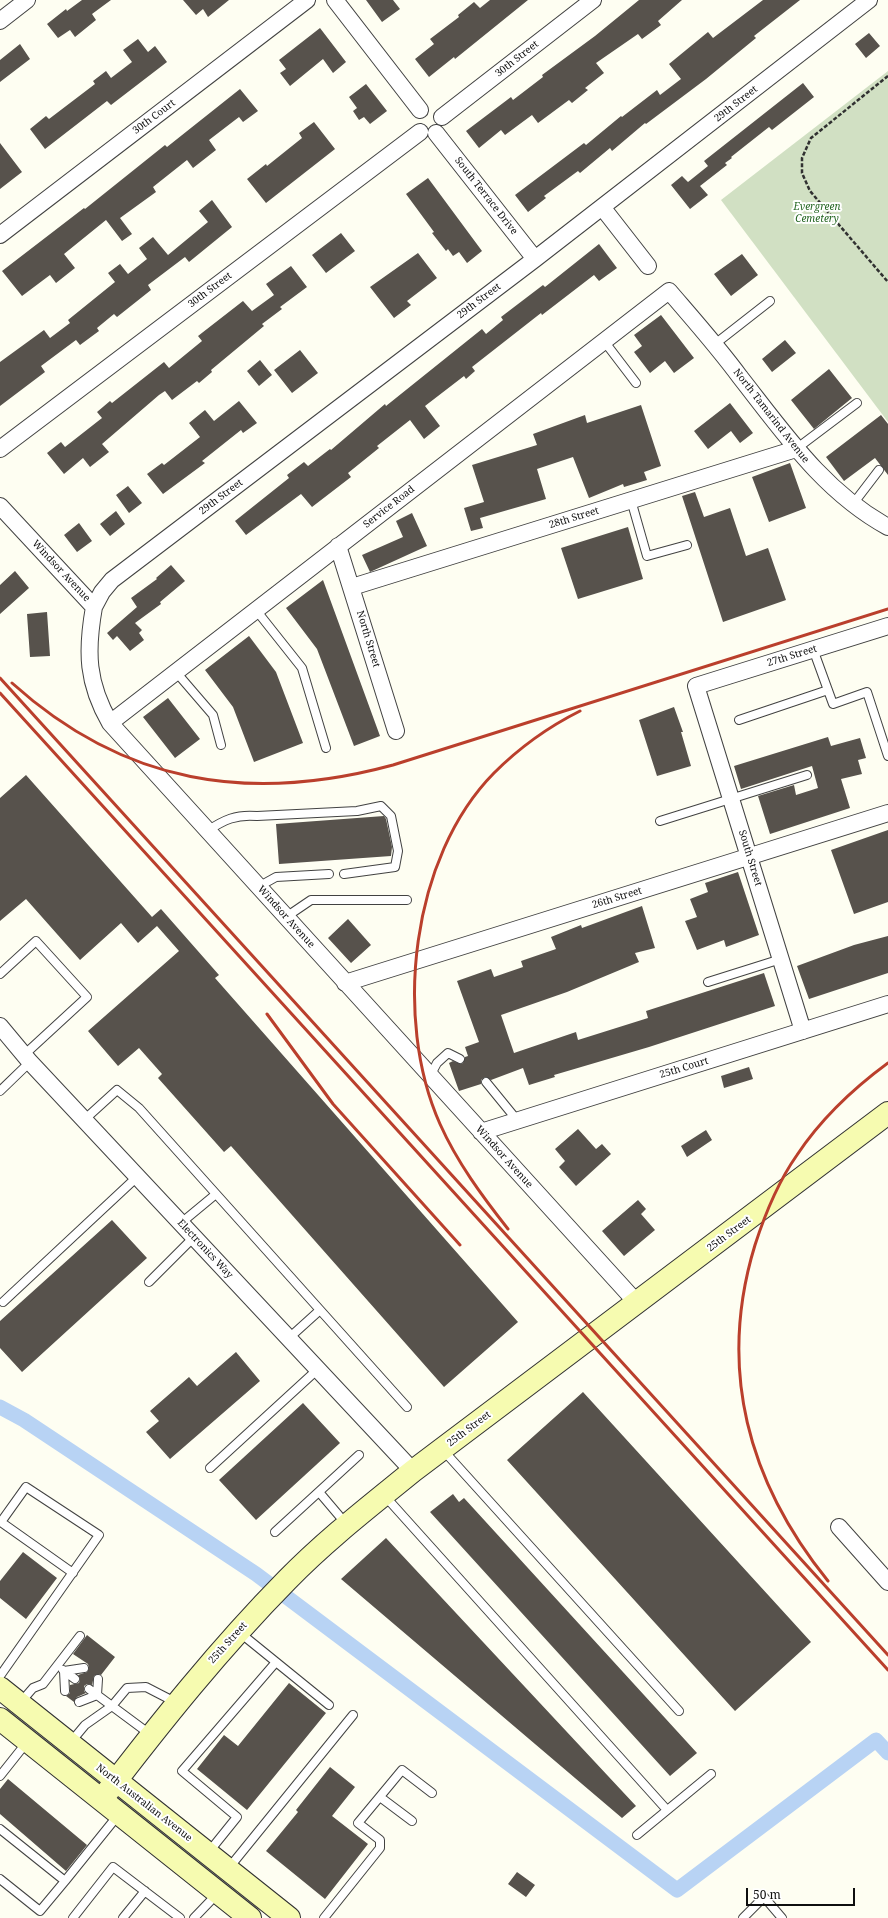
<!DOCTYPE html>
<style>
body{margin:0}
#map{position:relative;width:888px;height:1918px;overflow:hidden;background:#fefef2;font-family:"Noto Serif",serif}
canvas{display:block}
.scale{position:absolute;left:746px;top:1888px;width:109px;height:18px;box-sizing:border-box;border:2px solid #0f0f0f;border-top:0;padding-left:5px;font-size:12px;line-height:14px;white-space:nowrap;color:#0f0f0f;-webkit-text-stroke:3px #fff;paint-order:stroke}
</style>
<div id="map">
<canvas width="888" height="1918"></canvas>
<div class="scale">50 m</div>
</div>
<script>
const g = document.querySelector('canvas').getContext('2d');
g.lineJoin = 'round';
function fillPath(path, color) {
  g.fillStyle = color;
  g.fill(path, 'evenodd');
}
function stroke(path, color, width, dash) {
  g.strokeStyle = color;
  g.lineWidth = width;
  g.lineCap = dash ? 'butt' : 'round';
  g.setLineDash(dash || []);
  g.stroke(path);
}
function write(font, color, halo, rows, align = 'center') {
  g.font = font + ' "Noto Serif",serif';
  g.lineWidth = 4;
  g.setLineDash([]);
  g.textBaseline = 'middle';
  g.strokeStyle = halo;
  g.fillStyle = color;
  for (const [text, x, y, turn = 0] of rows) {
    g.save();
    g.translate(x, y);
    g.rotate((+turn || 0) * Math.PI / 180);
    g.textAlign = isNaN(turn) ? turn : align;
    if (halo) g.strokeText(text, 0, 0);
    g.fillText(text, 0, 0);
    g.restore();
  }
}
const cemetery = new Path2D(`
 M888 71V422L721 200Z`);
const canal = new Path2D(`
 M0 1407 24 1420 256 1574 677 1890 876 1740 888 1753`);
const building = new Path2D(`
 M82 0H111L92 14 96 20 75 37 70 30 58 38 47 24 66 9 67 11Z
 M183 0H229L208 17 203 9 196 15Z
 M366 0H393L400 9 382 22Z
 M490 0H528L455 59 454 57 429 77 415 59 434 44 430 39 459 17 458 15 474 2 480 8Z
 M639 0H682L658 21 661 25 642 39 638 34 596 63 604 73 585 88 588 90 572 103 569 100 538 123 532 115 505 135 501 130 479 148 466 131 511 97 513 100 543 77 542 75 595 36Z
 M763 0H800L754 36 756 38 706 79 646 124 645 123 612 151 610 148 580 173 578 171 544 196 546 198 528 212 515 195 584 143 586 145 621 116 622 117 657 90 660 95 681 79 669 64 708 32 713 38Z
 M320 28 346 62 333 73 323 59 290 86 280 73 286 69 279 60Z
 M869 33 880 46 866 58 855 44Z
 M138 39 148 52 155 46 167 62 111 105 107 101 45 149 30 129 46 116 49 119 95 84 93 81 106 71 111 78 132 62 123 50Z
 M20 44 30 59 0 82V60Z
 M803 83 814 97 772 130 769 127 731 157 732 158 725 163 727 165 700 186 708 195 690 209 671 185 682 176 688 182 708 166 704 161Z
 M366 84 387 111 370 124 364 117 359 120 353 111 357 108 349 97Z
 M240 89 258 111 243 122 239 117 209 140 216 150 193 168 187 160 153 187 156 192 120 218 132 234 122 241 106 220 64 254 75 268 56 283 50 275 22 296 2 271 84 208 85 209 165 145 167 147Z
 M314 122 335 149 266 203 247 179 266 164 267 166 302 138 299 133Z
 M0 143 22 172 0 189Z
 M428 178 482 251 467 263 459 252 453 256 448 249 446 251 432 233 434 232 406 194Z
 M212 200 232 227 189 262 185 257 148 285 151 290 117 317 114 314 97 328 99 331 80 345 76 340 41 366 45 372 0 406V362L44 330 50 338 70 323 68 320 115 282 108 273 120 264 128 274 147 259 139 248 153 237 168 255 208 222 199 211Z
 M341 233 355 251 326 273 312 255Z
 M599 244 617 268 599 281 594 275 542 315 541 313 472 367 475 371 466 379 464 376 425 406 440 426 424 439 410 420 377 446 379 448 348 473 351 477 312 507 301 494 246 535 235 521 289 478 287 475 304 462 308 466 330 449 331 450 385 404 386 406 482 329 486 334 503 320 501 317 543 285 545 287Z
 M418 253 437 278 407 301 411 305 394 318 370 287Z
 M742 254 758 275 731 296 714 274Z
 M291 266 307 287 280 307 282 309 262 324 264 326 211 370 212 372 199 383 197 381 172 400 165 391 159 395 102 444 109 452 90 467 83 458 64 474 47 453 61 442 65 447 102 418 97 412 110 401 112 403 164 362 169 368 202 341 198 336 243 301 252 311 274 295 266 284Z
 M661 315 694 358 674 373 665 361 650 373 634 352 642 346 634 335Z
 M785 340 796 353 772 372 762 359Z
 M300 350 318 373 292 393 274 370Z
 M260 360 272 375 259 386 247 371Z
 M829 369 852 398 814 429 791 400Z
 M239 401 257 423 243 433 241 430 202 461 205 463 163 494 147 474 162 463 164 465 200 437 189 423 205 410 214 421Z
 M730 403 753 433 740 443 731 431 708 449 694 431Z
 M641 405 661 466 644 472 647 480 624 487 623 484 589 498 573 457 537 469 546 499 480 518 483 528 471 531 464 508 484 502 472 465 537 445 533 434 585 415 587 423Z
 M881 415 888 424V475L875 458 844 481 826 457Z
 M790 463 806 508 769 522 752 477Z
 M128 486 142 503 129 513 116 495Z
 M695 492 704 517 730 508 746 556 768 548 786 600 723 622 682 496Z
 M116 511 125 524 110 536 100 524Z
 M412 513 427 546 370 572 362 555 403 537 396 521Z
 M79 523 92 541 77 552 64 535Z
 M628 527 643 579 578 599 561 548Z
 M171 565 185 581 160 602 161 604 135 623 142 630 139 633 144 640 130 651 117 636 113 640 107 633 137 607 131 598 157 579 156 578Z
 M15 571 29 588 0 614V585Z
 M323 580 380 736 354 746 317 649 286 608Z
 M47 612 50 656 30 657 27 614Z
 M249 636 276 672 303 743 254 762 233 707 205 670Z
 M168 698 200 739 175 758 143 717Z
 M674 707 683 732H681L691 766 657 776 639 720Z
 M828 737 831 746 860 738 866 758 858 760 862 774 841 779 850 808 770 834 758 796 794 785 796 795 818 788 812 766 741 789 734 766Z
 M26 775 152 917 161 909 219 975 215 978 518 1322 444 1387 231 1146 224 1152 158 1078 162 1074 139 1048 118 1066 88 1031 179 951 157 926 138 943 121 923 80 960 26 899 0 921V798Z
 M384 816 386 819 392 847 391 856 279 864 276 824Z
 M888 830V902L854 914 831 850Z
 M738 872 759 935 726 947 724 940 697 950 685 921 697 917 690 899 708 892 705 883Z
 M642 906 655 948 635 953 639 962 567 992 501 1015 514 1053 576 1032 578 1040 648 1018 646 1011 764 973 775 1006 649 1047 554 1075 555 1077 529 1085 523 1068 491 1080 485 1077 481 1080V1084L459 1091 449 1063 453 1061 460 1064 463 1063 465 1057 468 1056 465 1047 479 1042 457 981 491 969 494 977 523 967 521 961 556 949 551 937 581 925 582 928Z
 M348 919 371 945 351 963 328 938Z
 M888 936V973L809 999 797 966 854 945Z
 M749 1067 753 1079 724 1088 721 1076Z
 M578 1129 596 1149 602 1144 611 1154 576 1186 559 1167 565 1161 555 1149Z
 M706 1130 712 1140 687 1157 681 1146Z
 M638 1200 646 1209 641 1214 655 1230 624 1256 602 1231Z
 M112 1220 147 1258 22 1372 0 1348V1321Z
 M236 1352 260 1381 170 1459 146 1432 159 1421 150 1411 189 1377 197 1386Z
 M583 1392 811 1642 735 1711 507 1460Z
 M303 1403 340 1443 256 1520 219 1480Z
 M453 1494 459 1502 464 1498 697 1753 670 1776 430 1512Z
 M386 1538 636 1806 622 1818 341 1579Z
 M23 1552 57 1578 26 1619 0 1598V1581Z
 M87 1635 115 1657 101 1675 98 1674 94 1676 92 1685 87 1684 84 1686V1691L86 1693 77 1697 74 1702 66 1696 70 1693V1685L79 1683 80 1679 78 1675 87 1672 89 1668 88 1664 73 1654Z
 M289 1683 326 1713 247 1810 197 1769 224 1735 238 1746Z
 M330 1767 355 1787 332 1816 368 1844 325 1899 266 1851 298 1812 296 1810Z
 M8 1779 87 1845 66 1871 0 1814V1789Z
 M517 1872 535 1885 526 1897 508 1884Z`);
const path = new Path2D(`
 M888 76 811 138 802 158V173L810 191 888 282`);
const lane = new Path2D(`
 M604 341 636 383
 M715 344 770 301
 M796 449 857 403
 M631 500 647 556 687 545
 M853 504 879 470
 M256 610 302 668 326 748
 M813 649 833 704 867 692 888 756
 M176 672 213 715 221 745
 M739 720 828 690
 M660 821 807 775
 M207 831C224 820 236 814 257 816L357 811 381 806 391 816 398 851 395 867 344 874
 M258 887 276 877 329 874
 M286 917 311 900H407
 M0 974 36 941 87 997 24 1055
 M708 982 781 959
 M430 1076 437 1063 448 1053 460 1059
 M486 1082 517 1120
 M0 1091 30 1062
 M84 1120 117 1090 139 1108 407 1407
 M181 1223 216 1194
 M149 1282 194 1237
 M3 1302 137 1177
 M289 1338 320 1310
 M443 1450 679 1711
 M210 1468 318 1369
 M319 1492 347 1525
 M384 1495 667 1810
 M275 1532 359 1455
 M276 1662 329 1705
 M63 1670 75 1679
 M0 1676 99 1535 26 1487 1 1522 73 1573
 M89 1689 151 1735
 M65 1691 64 1671 84 1668
 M79 1702 97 1695 98 1679
 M20 1703 33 1688 43 1684 80 1636
 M70 1743 85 1725 112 1706 127 1688 146 1687 177 1703
 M0 1776 27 1742
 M380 1797 412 1821
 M0 1829 65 1881 119 1814
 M637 1835 711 1774
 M208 1853 237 1817 182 1771 276 1662 239 1632
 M228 1869 353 1715
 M0 1879 40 1911 65 1881
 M73 1918 113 1867 180 1918
 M123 1918 145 1891
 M194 1918 218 1893
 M324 1918 380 1848V1840L358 1823 402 1770 432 1793
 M743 1918 764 1897 782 1918`);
const street = new Path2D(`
 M335 0 420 110
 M0 21 27 0
 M442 117 593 0
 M436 133 535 259
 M602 207 648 266
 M0 235 307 0
 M0 449 420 132
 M0 506 94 607C86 652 87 683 110 723L637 1303
 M338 546 396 731
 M352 587 796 449
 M94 607 102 592 112 580 535 259 869 0
 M110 723 669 291C693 319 718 347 740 377 784 433 824 492 888 527
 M345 983 888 813
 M0 1026 30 1062 413 1471
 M803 1031 696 686 888 626
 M481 1132 888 1004
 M839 1527 888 1582`);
const secondary = new Path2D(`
 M0 1688 289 1918
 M0 1719 250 1918
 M102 1799C160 1723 220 1648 287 1580 326 1540 370 1506 413 1471L888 1113`);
const rail = new Path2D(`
 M0 678 888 1655
 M12 683C124 784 249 804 393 765L888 609
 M0 693 888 1670
 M267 1014 333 1104 460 1245
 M508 1229C482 1196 457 1162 440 1124 393 1019 411 857 494 773 520 747 548 727 580 711
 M828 1581C748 1482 717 1369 755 1245 765 1214 778 1182 797 1155 821 1119 854 1088 888 1063`);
const streetNames = [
 ["30th Street",517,59,-38],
 ["29th Street",736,104,-38],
 ["30th Court",154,117,-37],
 ["South Terrace Drive",486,196,52],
 ["30th Street",210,290,-37],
 ["29th Street",479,301,-37],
 ["North Tamarind Avenue",771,416,52],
 ["29th Street",221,497,-37],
 ["Service Road",389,507,-38],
 ["28th Street",574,518,-17],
 ["Windsor Avenue",61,571,47],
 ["North Street",368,639,73],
 ["27th Street",792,656,-17],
 ["South Street",750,858,73],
 ["26th Street",617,898,-17],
 ["Windsor Avenue",286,917,48],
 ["25th Court",684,1068,-17],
 ["Windsor Avenue",504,1157,48],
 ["25th Street",729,1234,-37],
 ["Electronics Way",205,1249,47],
 ["25th Street",469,1429,-37],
 ["25th Street",228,1643,-48],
 ["North Australian Avenue",144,1803,38]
];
const parkNames = [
 ["Evergreen",817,207],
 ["Cemetery",817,219]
];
fillPath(cemetery, '#d1e0c3');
stroke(canal, '#b8d3f4', 15);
fillPath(building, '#57524c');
stroke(lane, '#424242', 10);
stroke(street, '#424242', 18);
stroke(secondary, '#313131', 24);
stroke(path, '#313131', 2.5, [4, 2]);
stroke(lane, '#fff', 8);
stroke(street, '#fff', 16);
stroke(secondary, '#f6fbb0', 22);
stroke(rail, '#ba3f2c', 3);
write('10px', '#0f0f0f', '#fff', streetNames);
write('italic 10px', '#236521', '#fff', parkNames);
</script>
